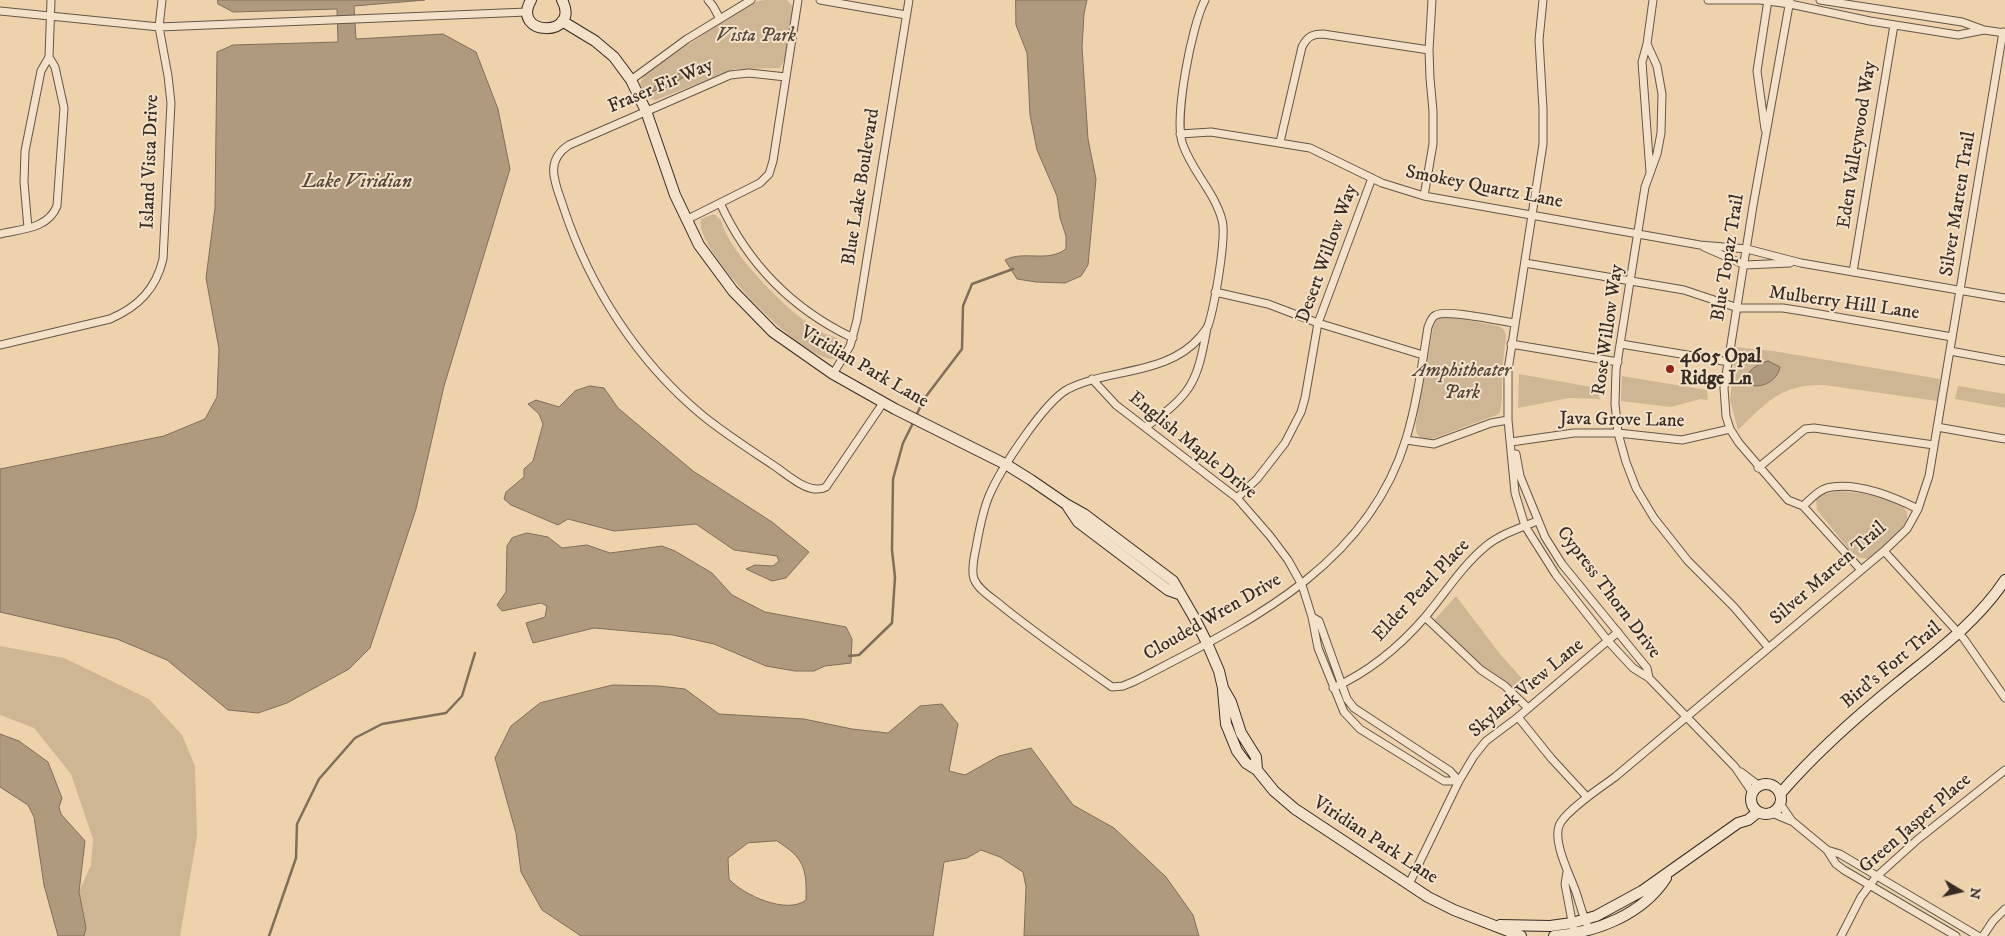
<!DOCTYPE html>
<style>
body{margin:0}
#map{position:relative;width:2005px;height:936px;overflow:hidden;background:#edd2ac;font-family:"IM FELL DW Pica",serif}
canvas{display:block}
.north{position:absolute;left:1935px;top:866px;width:50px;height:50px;-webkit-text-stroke:4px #f3e2c9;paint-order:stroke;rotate:99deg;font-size:14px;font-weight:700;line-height:20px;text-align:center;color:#372c24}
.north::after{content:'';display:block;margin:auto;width:18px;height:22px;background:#372c24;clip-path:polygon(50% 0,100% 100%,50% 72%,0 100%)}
</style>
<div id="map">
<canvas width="2005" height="936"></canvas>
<div class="north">N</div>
</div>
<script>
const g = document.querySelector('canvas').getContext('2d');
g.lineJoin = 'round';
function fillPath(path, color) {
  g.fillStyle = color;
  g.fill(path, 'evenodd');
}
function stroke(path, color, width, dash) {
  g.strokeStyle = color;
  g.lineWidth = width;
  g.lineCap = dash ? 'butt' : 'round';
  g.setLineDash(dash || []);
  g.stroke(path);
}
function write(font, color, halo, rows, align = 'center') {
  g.font = font + ' "IM FELL DW Pica",serif';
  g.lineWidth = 4;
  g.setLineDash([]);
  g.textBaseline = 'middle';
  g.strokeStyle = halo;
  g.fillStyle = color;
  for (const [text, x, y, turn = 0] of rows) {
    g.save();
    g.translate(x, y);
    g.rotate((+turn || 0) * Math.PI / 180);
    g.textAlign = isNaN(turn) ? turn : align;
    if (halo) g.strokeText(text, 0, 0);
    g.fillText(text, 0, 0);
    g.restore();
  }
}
const green = new Path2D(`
 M765 0H787L793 7 787 55 780 68 735 69 656 100 646 98 640 84 644 75 733 14 754 2Z
 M714 214 721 220C728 251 782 305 808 323 812 326 817 329 821 332 829 336 835 335 841 342L839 352 834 359C804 363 692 248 701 219Z
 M1445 316 1499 326 1504 330 1506 336 1502 370V401L1500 412 1497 415C1484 419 1472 424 1459 429 1446 433 1413 453 1416 423L1434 323 1440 317Z
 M1736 347 1773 351 1940 379 1937 401 1824 385C1781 384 1767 402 1738 430L1730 400Z
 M1519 374 1597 388 1600 399 1569 398 1518 408Z
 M1622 376 1707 390 1708 400 1700 399 1671 407 1621 401Z
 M1958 386 2005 394V408L1955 399Z
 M1838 491C1852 492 1904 497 1907 513 1910 528 1878 551 1868 559L1857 557 1848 548 1817 510 1816 499 1825 494Z
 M1456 596 1500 654 1526 683 1512 696 1505 688 1460 655 1430 625Z
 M0 646 64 658 149 699 182 735 195 766 197 836 180 936H84L86 928 79 892 91 865 93 839 71 774 34 728 0 715Z`);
const water = new Path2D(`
 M218 0H425L354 6 356 39 443 34 476 52 498 109 510 169 444 386 416 509 370 648 349 669 287 703 258 713 228 710 167 660 117 639 0 612V469L164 436 205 419 217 397 219 349 206 278 215 208 217 52 233 45 338 42 337 9 233 12 218 4Z
 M1016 0H1087L1084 14 1082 47 1088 139 1096 179 1088 265 1081 276 1065 283 1036 282 1017 279 1005 260C1024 250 1047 263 1066 249V236L1060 218 1057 196 1037 150 1030 115 1027 53 1016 25Z
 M698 66 707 67 706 70C694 69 682 78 673 84 668 87 660 89 654 91H652L656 85 664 84 680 73Z
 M1768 361 1780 367C1778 381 1758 392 1746 382 1746 370 1758 364 1768 361Z
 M590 386 604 388 618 408 693 471 772 522 809 552 786 578 772 581 746 569 755 565 773 566 779 561 777 556 734 550 696 524 614 531 568 519 558 525 511 505 504 499 506 492 524 477V469L533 461 543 424 539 414 528 404 536 400 559 407 575 391Z
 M527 533 548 537 562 548 587 545 610 553 662 546 675 551 712 573 732 595 765 612 846 627 852 639 851 663 825 666 814 671H795L766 666 714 644 673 635 594 628 533 643 526 623 545 617 547 606 541 603 502 611 497 605 506 592 507 546 512 538Z
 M613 685 659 686 685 689 719 714 804 719 852 729 888 733 920 706 942 704 958 724 949 771 965 775 999 756 1031 748 1073 805 1114 828 1166 877 1193 915 1199 936H1024L1026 887 1023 872 1000 857 981 850 967 858 944 862 933 936H581L542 910 521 872 516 833 495 758 511 726 540 703ZM777 841C804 858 807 868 806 900 787 915 743 895 729 879L728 858 748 843Z
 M0 734 19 741 48 762 62 798 59 807 61 814 85 841 79 892 86 928 84 936H58L44 885 34 817 28 805 0 787Z`);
const stream = new Path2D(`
 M916 416 924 399 962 349 963 306 972 284 1013 269
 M849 656 859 655 892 623 895 577 892 550 893 479 903 443 914 421
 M269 936 296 858 297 824 319 779 355 738 382 724 446 713 462 696 475 653`);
const street = new Path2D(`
 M708 0 713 6 720 19
 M820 0 906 15
 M1205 0C1192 24 1173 120 1183 145 1192 171 1215 193 1222 220 1227 237 1214 308 1208 326 1206 330 1203 333 1200 337 1168 375 1110 368 1068 389 1044 402 1000 470 989 496 982 513 979 531 976 548 974 557 971 570 974 579 979 591 994 599 1003 607 1038 635 1075 661 1112 687L1123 686 1135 681C1245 624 1367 568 1406 439 1417 403 1422 364 1428 327 1430 323 1431 317 1436 315 1448 309 1499 321 1514 323
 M1543 0 1539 40 1543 109V144L1508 370V420L1515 493 1525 526 1556 575 1608 641 1633 668 1649 678 1735 767 1752 792
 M1708 0H1760L1790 4 1870 21 1958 35 1984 30
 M1790 0 1753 206 1724 388 1726 416 1730 429 1739 443 1788 500 1803 506 1861 570
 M1820 0 1962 22 1984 30 2005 33
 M0 11 159 27 527 12
 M1647 44 1657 66 1662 94 1661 133 1657 154 1645 187 1616 370 1615 404 1618 433 1626 462 1636 488 1654 518 1688 561 1734 607 1768 647
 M786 77 749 73 730 75 569 145C543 162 556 184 564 209 590 287 637 361 702 415 724 433 749 449 773 465 787 474 809 496 826 487L883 403
 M631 80 687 39 751 0
 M1765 129 1757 71 1768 0
 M1180 134 1211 132 1310 148 1382 183 1424 196 1700 245 1747 249 1801 263 2005 298
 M1280 142 1302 47C1307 37 1312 34 1323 34L1429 50
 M1650 172 1642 62 1647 44 1653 0
 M1424 196 1433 144V111L1430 78 1429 50 1432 0
 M720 203C748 264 792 309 853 338
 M686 220 760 183 769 174 773 161 798 0
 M28 228 24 182 25 151 41 71 49 57 51 0
 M0 234C21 229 48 229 57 206L64 108 55 67 49 57
 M1704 247 1745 265 1790 263
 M1525 263 1684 290 1738 308H1783L1802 311 1952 337
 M1853 272 1894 25
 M1215 292 1268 304 1318 323 1423 355
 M1511 344 1618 362
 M1621 344 1729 362
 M0 345 110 319C138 307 156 289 163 259L171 103 168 76 159 27 162 0
 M1950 351 2005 361
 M833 374 850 346 857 320 909 0
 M1092 379 1116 405 1237 498 1270 536 1288 560 1302 585 1312 617 1318 648 1344 712 1360 729 1444 781H1459
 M1146 427C1192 393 1197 384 1207 328
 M1937 427 2005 439
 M1406 440 1434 444 1491 423 1508 420
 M1511 442 1574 433H1618L1682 440 1730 429
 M1516 454 1520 476 1545 537 1562 564 1647 668 1649 678
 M1758 468 1805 429 1814 428 1934 445
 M1237 498 1257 479 1285 443 1301 412 1305 398 1318 323 1372 178
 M1803 506C1812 498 1820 488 1832 487 1859 483 1894 497 1918 509
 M1884 551 1964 639 2005 698
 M1312 617 1319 621 1347 699 1354 708 1450 771 1459 781
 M1425 617 1481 670 1505 686 1528 708
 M1333 688C1369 672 1401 645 1426 616 1446 592 1462 566 1486 546 1501 534 1520 528 1537 521
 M1518 717 1551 758 1587 797
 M1741 772 1758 785
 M1781 805 1792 821 1827 850 1836 864 1844 870 1956 936
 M1772 813 1791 821
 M1827 850 1840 854 1978 936
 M1567 872 1565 884 1574 932
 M1409 884 1459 781 1474 756 1486 741 1518 717 1618 632
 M1589 929C1583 917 1580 904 1576 892 1570 875 1550 838 1561 822 1571 807 1600 788 1615 777L1884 551 1907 529 1918 509 1929 476 2003 32
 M1841 936 1861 897 1876 877 1917 840 2005 770
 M1983 936 1993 921 2005 909`);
const secondary = new Path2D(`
 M531 0C510 37 582 38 562 0
 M562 21 595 41 614 57 631 80 646 111 675 195 699 245 733 291 773 332 833 374 895 409 1007 465 1031 480 1066 504 1084 514 1173 581 1195 619 1207 643 1219 671 1223 688 1231 702 1241 733 1256 757 1257 770
 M1068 507 1078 522 1168 590 1179 594
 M1223 690 1226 724 1237 751 1246 763 1257 770 1274 791 1295 809 1428 897 1454 910 1521 936
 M1751 799a15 15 0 1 1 30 0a15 15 0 1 1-30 0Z
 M1780 794C1815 753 1857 716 1899 682 1937 651 1977 622 2005 580
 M1500 925 1550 926 1572 923 1596 916 1642 891 1738 823 1748 820 1758 812
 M1554 936C1597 932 1642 915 1666 878`);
const markers = [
 [1670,369,5,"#8f2418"]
];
const parkNames = [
 ["Vista Park",756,37],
 ["Amphitheater",1462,372],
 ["Park",1462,394]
];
const streetNames = [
 ["Fraser Fir Way",661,87,-23],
 ["Eden Valleywood Way",1858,145,-81],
 ["Island Vista Drive",151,162,-88],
 ["Blue Lake Boulevard",862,187,-81],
 ["Smokey Quartz Lane",1484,188,11],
 ["Silver Marten Trail",1959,204,-81],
 ["Desert Willow Way",1328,254,-70],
 ["Blue Topaz Trail",1729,258,-81],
 ["Mulberry Hill Lane",1844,304,8],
 ["Rose Willow Way",1609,330,-82],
 ["Viridian Park Lane",864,368,30],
 ["Java Grove Lane",1622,421,1],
 ["English Maple Drive",1192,446,39],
 ["Silver Marten Trail",1829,574,-41],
 ["Elder Pearl Place",1422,591,-47],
 ["Cypress Thorn Drive",1608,593,53],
 ["Clouded Wren Drive",1213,618,-30],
 ["Bird's Fort Trail",1892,666,-40],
 ["Skylark View Lane",1527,689,-40],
 ["Green Jasper Place",1916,824,-41],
 ["Viridian Park Lane",1375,841,33]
];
const poiNames = [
 ["4605 Opal",1680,358],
 ["Ridge Ln",1680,380]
];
const waterNames = [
 ["Lake Viridian",357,183]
];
fillPath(green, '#ceb695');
fillPath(water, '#af9a7e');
stroke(water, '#7f6e5a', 1);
stroke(stream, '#7f6e5a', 2.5);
stroke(street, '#645646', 9);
stroke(secondary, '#372c24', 12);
stroke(street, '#f3e2c9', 7);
stroke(secondary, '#f3e2c9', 10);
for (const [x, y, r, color] of markers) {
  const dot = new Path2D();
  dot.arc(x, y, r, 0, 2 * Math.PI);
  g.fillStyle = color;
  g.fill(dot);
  stroke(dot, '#f3e2c9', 2);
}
write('italic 19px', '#55483b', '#f3e2c9', parkNames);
write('19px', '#372c24', '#f3e2c9', streetNames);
write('bold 19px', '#372c24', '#f3e2c9', poiNames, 'left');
write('italic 20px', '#55483a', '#f3e2c9', waterNames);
</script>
